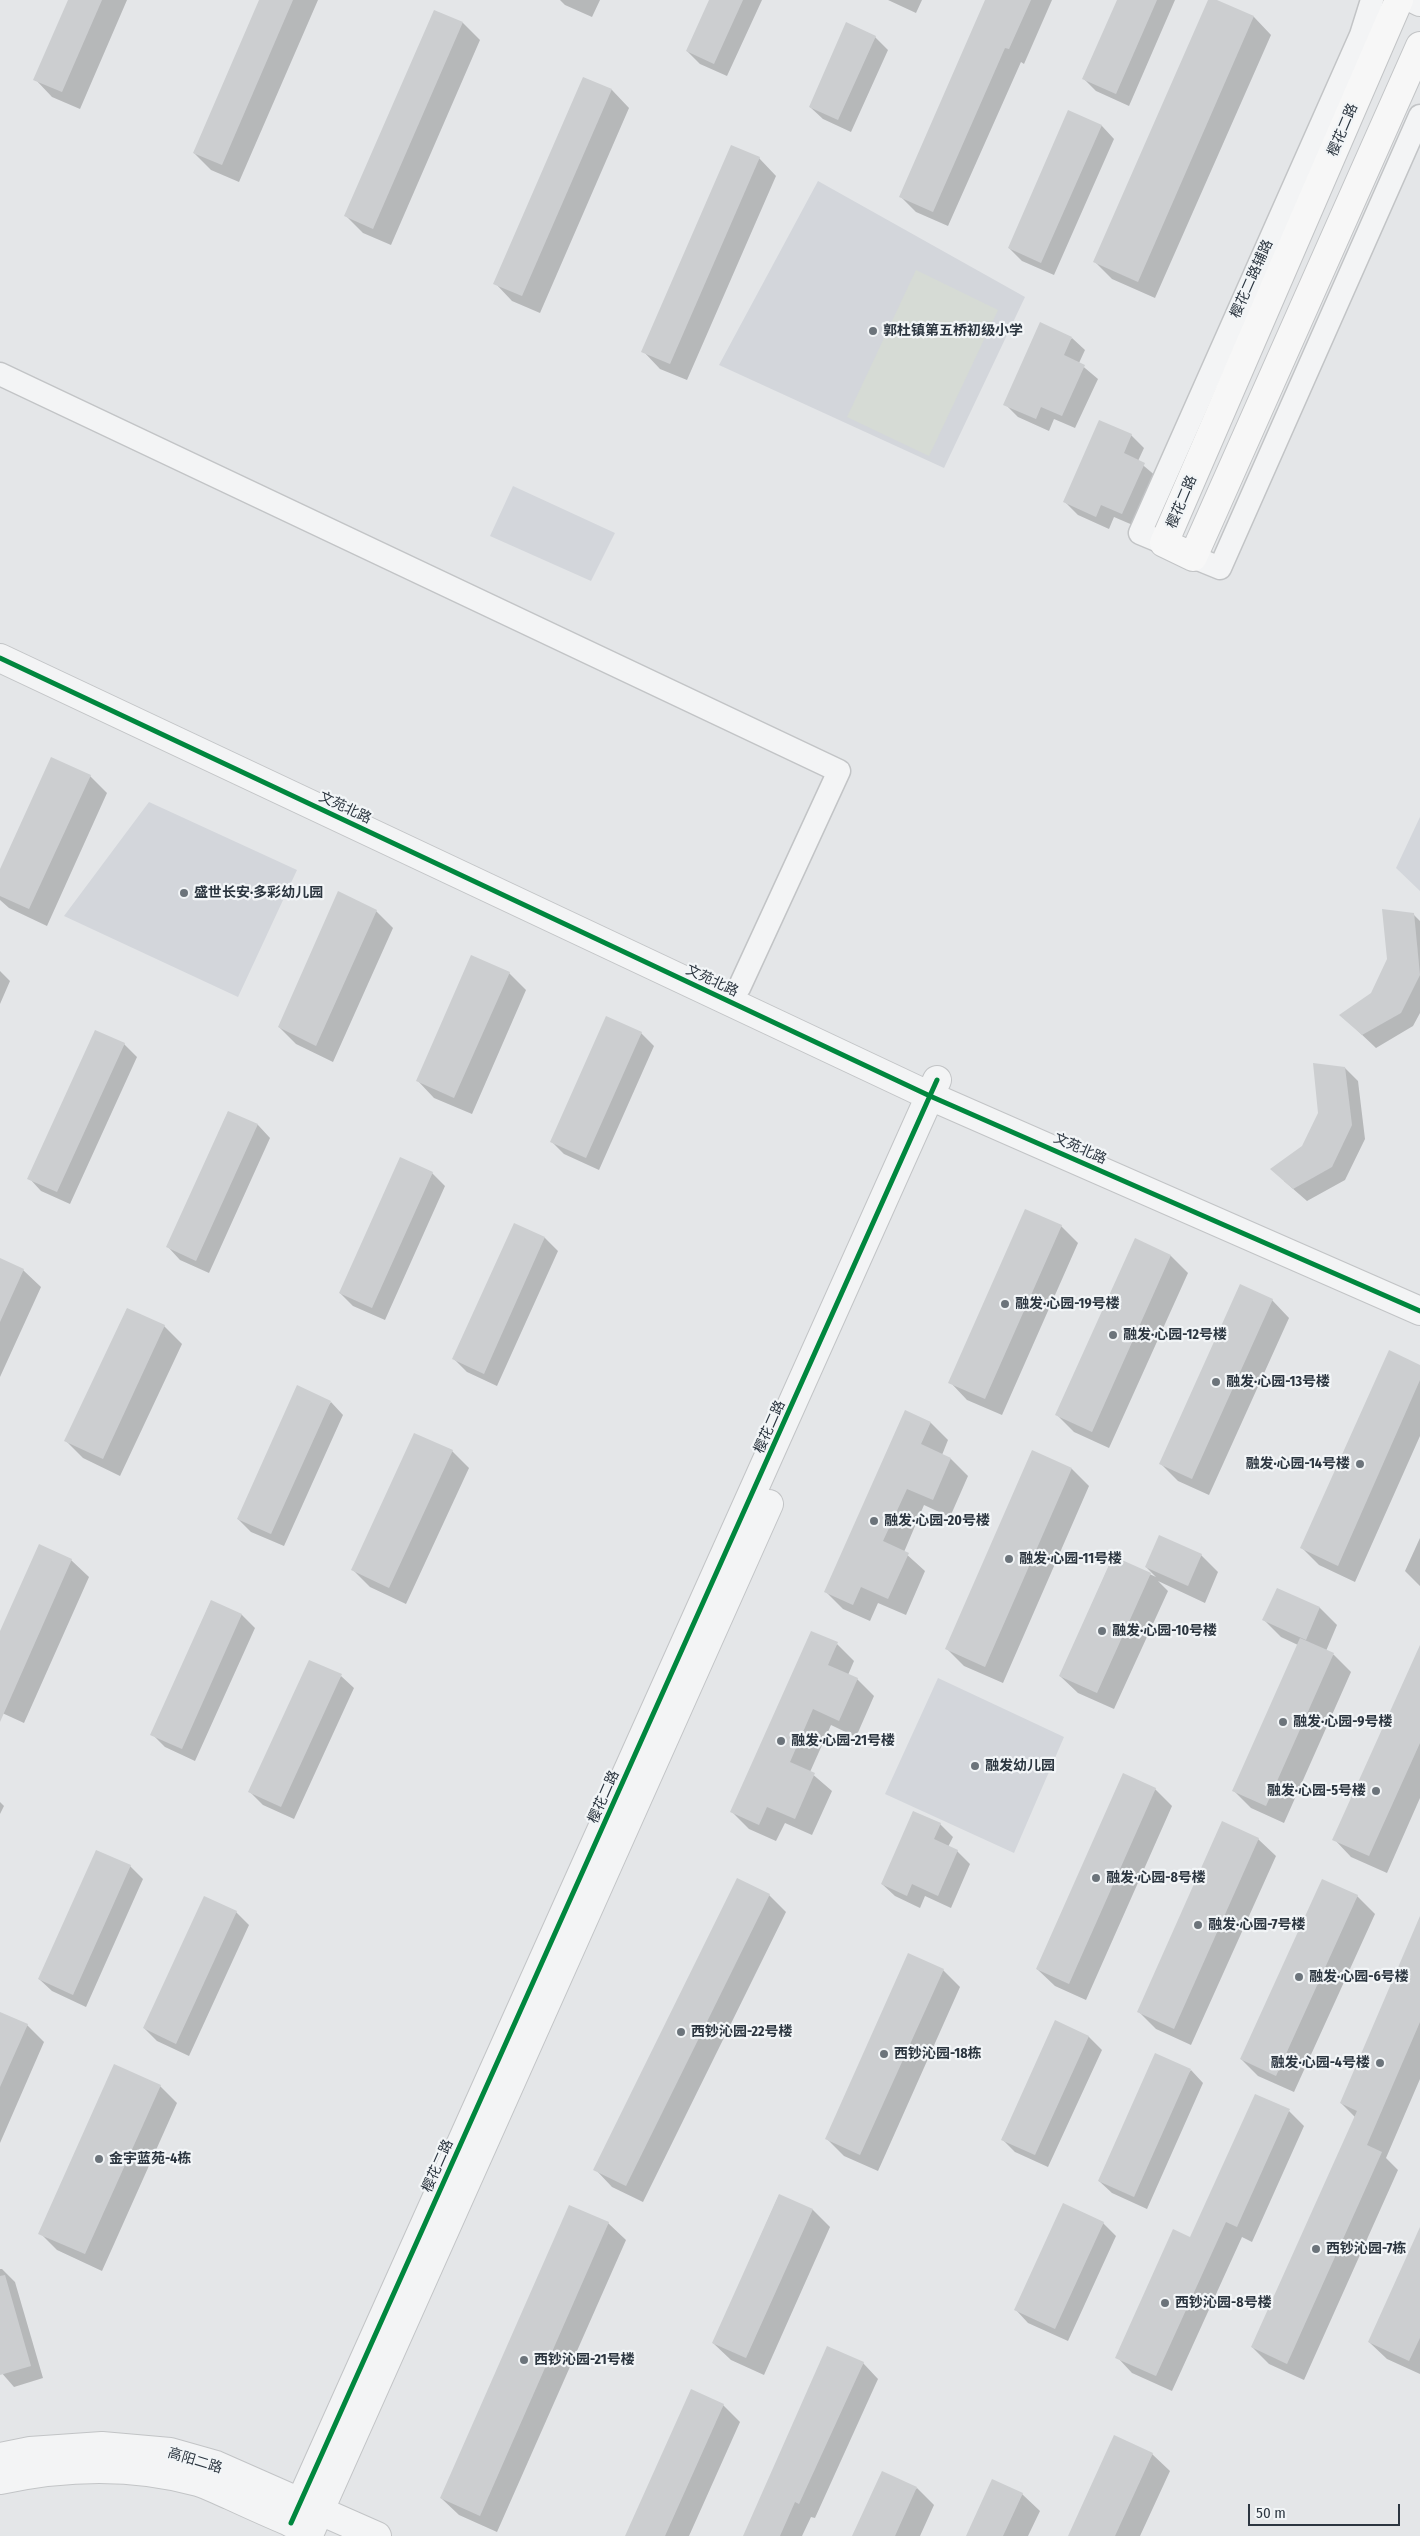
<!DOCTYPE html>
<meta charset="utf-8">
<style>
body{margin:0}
#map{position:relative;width:1420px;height:2536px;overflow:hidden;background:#e4e6e8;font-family:"Fira Sans Condensed",sans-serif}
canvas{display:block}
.scale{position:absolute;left:1248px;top:2504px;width:152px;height:22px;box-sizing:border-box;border:2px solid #2c3640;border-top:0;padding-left:6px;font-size:15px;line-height:18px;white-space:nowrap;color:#2c3640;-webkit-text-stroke:4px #f2f5f7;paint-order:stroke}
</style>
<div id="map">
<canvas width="1420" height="2536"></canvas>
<div class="scale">50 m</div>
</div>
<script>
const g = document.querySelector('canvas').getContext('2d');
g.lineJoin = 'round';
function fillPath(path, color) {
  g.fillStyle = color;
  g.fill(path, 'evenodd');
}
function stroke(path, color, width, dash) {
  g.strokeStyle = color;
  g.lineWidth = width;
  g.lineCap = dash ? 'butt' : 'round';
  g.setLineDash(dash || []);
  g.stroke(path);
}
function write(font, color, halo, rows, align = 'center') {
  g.font = font + ' "Fira Sans Condensed","Noto Sans SC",sans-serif';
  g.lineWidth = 4.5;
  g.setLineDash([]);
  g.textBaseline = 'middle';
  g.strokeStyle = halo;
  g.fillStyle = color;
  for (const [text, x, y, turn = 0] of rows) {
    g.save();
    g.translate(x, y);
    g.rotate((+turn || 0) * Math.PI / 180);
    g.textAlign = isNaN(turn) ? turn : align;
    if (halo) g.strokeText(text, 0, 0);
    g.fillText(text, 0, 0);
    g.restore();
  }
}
const built = new Path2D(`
 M818 181 1025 297 944 468 719 365Z
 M513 486 615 533 591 581 490 536Z
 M149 802 297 870 238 997 64 916Z
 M1420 817V891L1396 868Z
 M938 1678 1064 1737 1014 1853 885 1794Z`);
const green = new Path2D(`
 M916 270 998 310 929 456 847 417Z`);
const shadow = new Path2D(`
 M69 0H127L80 109 52 97 35 79Z
 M260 0H318L239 182 211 170 194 153Z
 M560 0H600L592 17 565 5Z
 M710 0H762L727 76 700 64 687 51Z
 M888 0H922L916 13Z
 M987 0H1052L1024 64 1021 62 948 226 916 212 901 197Z
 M1118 0H1175L1129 106 1096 91 1083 78Z
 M1209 0 1254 17 1271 35 1155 298 1112 279 1095 262Z
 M435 11 463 23 480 40 391 245 363 233 346 216Z
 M875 37 888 50 851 132 823 119 810 107Z
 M584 78 612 90 629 108 540 313 512 301 495 283Z
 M1069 112 1102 126 1114 139 1054 275 1022 261 1009 248Z
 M759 158 776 176 687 380 660 369 643 351Z
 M1072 338 1085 350 1079 363 1098 379 1075 428 1054 419 1049 431 1018 417 1005 404Z
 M1131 435 1144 448 1138 461 1157 477 1135 526 1114 517 1109 529 1078 515 1065 502Z
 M90 776 107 793 47 926 9 908 0 900V872Z
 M376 911 393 928 333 1062 296 1044 279 1027Z
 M1413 914 1420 921V1013L1413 1026 1376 1048 1341 1015 1372 994Z
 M0 971 10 981 0 1004Z
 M509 973 526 990 472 1114 434 1098 417 1080Z
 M641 1033 654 1046 599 1170 564 1154 551 1141Z
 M124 1044 137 1057 70 1204 41 1191 29 1178Z
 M1345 1068 1358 1081 1365 1139 1345 1180 1307 1201 1284 1181Z
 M228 1112 258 1125 270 1138 209 1273 180 1260 168 1247Z
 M432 1173 445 1186 385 1320 353 1306 340 1293Z
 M514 1225 545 1238 558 1251 497 1386 467 1372 454 1359Z
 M1061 1226 1078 1243 1002 1415 967 1400 950 1382Z
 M1135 1240 1171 1256 1188 1273 1109 1448 1074 1432 1057 1415Z
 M0 1259 23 1270 41 1287 0 1377Z
 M1272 1300 1289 1318 1209 1495 1178 1481 1161 1464Z
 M127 1309 164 1326 182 1344 120 1476 83 1458 66 1441Z
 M1420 1366V1436L1355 1582 1319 1565 1302 1548Z
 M331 1402 343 1415 284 1546 251 1532 238 1519Z
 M906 1412 931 1423 948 1440 942 1455 951 1459 968 1476 950 1517 924 1505 904 1552 925 1571 906 1615 878 1603 870 1621 843 1609 826 1592Z
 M452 1451 469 1468 406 1604 370 1587 353 1570Z
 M1033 1452 1072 1469 1089 1486 1003 1683 964 1666 947 1649Z
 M1420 1538V1586L1405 1571Z
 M1201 1555 1218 1572 1205 1603 1158 1581 1168 1591 1114 1709 1078 1693 1060 1676 1113 1557 1156 1577 1146 1567Z
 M71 1560 89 1577 24 1723 0 1712V1634Z
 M1277 1589 1320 1608 1337 1625 1326 1651 1334 1655 1351 1672 1284 1823 1251 1808 1234 1791 1298 1645 1281 1637 1264 1620Z
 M211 1601 242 1615 255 1628 195 1761 165 1747 152 1734Z
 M837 1644 854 1661 848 1675 857 1679 874 1696 856 1737 831 1725 810 1772 832 1791 812 1835 785 1823 776 1841 749 1829 732 1812Z
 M1420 1648V1798L1387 1873 1351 1857 1334 1839Z
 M341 1676 354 1688 294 1819 263 1805 250 1792Z
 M1155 1789 1172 1806 1086 2000 1055 1986 1037 1969Z
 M0 1802 4 1806 0 1814Z
 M940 1824 953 1837 948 1847 957 1851 970 1864 951 1908 925 1896 920 1908 895 1896 882 1884Z
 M1258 1839 1276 1856 1191 2045 1156 2029 1139 2012Z
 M130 1866 143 1879 86 2007 52 1991 39 1979Z
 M769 1895 786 1912 643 2202 612 2187 595 2169Z
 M1357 1896 1375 1914 1294 2092 1258 2076 1241 2059Z
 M236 1912 249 1925 189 2056 157 2041 144 2028Z
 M1420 1945V2079L1386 2158 1398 2170 1304 2380 1269 2364 1252 2347 1355 2117 1341 2103Z
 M943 1970 960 1987 878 2171 844 2156 827 2139Z
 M0 2013 27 2025 44 2042 0 2143Z
 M1056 2022 1089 2037 1102 2050 1048 2167 1015 2152 1002 2139Z
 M1191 2070 1203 2083 1147 2209 1112 2193 1099 2181Z
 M160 2086 177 2103 102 2271 57 2250 40 2233Z
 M1289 2111 1304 2126 1252 2242 1242 2237 1172 2391 1132 2373 1117 2357 1191 2239Z
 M779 2195 813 2210 830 2227 764 2375 731 2360 713 2343Z
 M608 2223 626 2240 497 2532 459 2515 441 2498Z
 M1103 2223 1116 2236 1068 2341 1028 2323 1016 2310Z
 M1420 2230V2374L1387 2359 1369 2342Z
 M0 2269H2L15 2282 43 2378 14 2387 0 2371Z
 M863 2363 878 2379 815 2518 811 2517 802 2536H744Z
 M723 2405 740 2422 689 2536H627Z
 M1152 2454 1170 2471 1140 2536H1069Z
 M917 2488 934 2505 920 2536H854Z
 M1022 2494 1040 2511 1028 2536H968Z`);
const building = new Path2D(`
 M68 0H102L62 92 33 80Z
 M259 0H293L222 165 193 153Z
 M709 0H743L714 64 686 51Z
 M985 0H1031L1009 49 1005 48 933 212 899 197Z
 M1117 0H1157L1116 94 1082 79Z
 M1208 0H1217L1254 16 1138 282 1093 262Z
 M434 10 463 22 373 229 344 216Z
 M846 22 876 36 838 120 809 107Z
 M583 77 612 89 522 296 493 284Z
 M1068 110 1102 125 1041 263 1008 248Z
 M731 145 760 157 670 364 641 352Z
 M1040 322 1072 337 1064 355 1085 365 1062 416 1041 407 1036 419 1003 405Z
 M1099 420 1132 434 1124 453 1145 463 1122 514 1101 505 1096 517 1063 502Z
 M51 757 91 775 29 909 0 896V869Z
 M338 891 377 910 316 1046 278 1027Z
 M1382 909 1414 913 1420 975 1401 1013 1362 1035 1339 1015 1371 993 1387 959Z
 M471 955 510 972 454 1098 416 1081Z
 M606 1016 642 1032 586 1158 550 1142Z
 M95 1030 125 1043 57 1192 27 1179Z
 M1313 1063 1345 1067 1352 1125 1332 1167 1293 1189 1270 1169 1302 1146 1318 1113Z
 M228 1111 258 1124 196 1261 166 1247Z
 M400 1157 433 1172 372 1308 339 1293Z
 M1025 1209 1062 1225 985 1399 948 1383Z
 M514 1223 545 1237 484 1374 452 1359Z
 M1135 1238 1171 1255 1092 1432 1055 1415Z
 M0 1258 24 1269 0 1322Z
 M1240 1284 1273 1299 1192 1479 1159 1464Z
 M127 1308 165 1325 103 1459 64 1441Z
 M1389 1350 1420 1365V1380L1338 1566 1300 1548Z
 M297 1385 331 1401 271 1534 237 1519Z
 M905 1410 931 1422 921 1444 951 1458 933 1500 907 1489 883 1541 909 1553 888 1599 861 1587 853 1605 824 1592Z
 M414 1433 453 1450 389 1588 351 1570Z
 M1032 1450 1072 1468 985 1667 945 1649Z
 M1159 1535 1202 1554 1188 1586 1145 1567Z
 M39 1544 72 1559 0 1722V1631Z
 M1113 1556 1151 1573 1097 1693 1059 1676Z
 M1277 1588 1320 1607 1306 1640 1262 1620Z
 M211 1600 242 1614 182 1749 150 1735Z
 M811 1631 838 1642 828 1665 858 1678 839 1721 813 1709 790 1762 815 1773 795 1819 767 1807 759 1825 730 1812Z
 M1300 1638 1334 1653 1266 1806 1232 1791Z
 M1420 1645V1743L1369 1856 1332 1840Z
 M309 1660 342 1674 281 1807 248 1792Z
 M1123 1773 1156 1788 1069 1984 1036 1969Z
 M913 1811 941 1823 934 1839 958 1850 938 1896 912 1884 907 1896 881 1884Z
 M1222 1821 1259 1838 1174 2029 1137 2012Z
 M96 1850 131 1865 73 1995 38 1979Z
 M737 1878 770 1894 626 2186 593 2170Z
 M1322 1879 1358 1895 1276 2076 1240 2059Z
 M204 1896 237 1911 176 2044 143 2028Z
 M1420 1916V2022L1367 2145 1382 2152 1287 2364 1251 2347 1357 2111 1340 2103Z
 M908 1953 944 1969 860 2155 825 2139Z
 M0 2012 28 2024 0 2087Z
 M1055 2020 1089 2036 1035 2155 1001 2140Z
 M1155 2053 1191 2069 1134 2197 1098 2181Z
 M114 2064 161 2085 85 2254 38 2234Z
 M1255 2094 1290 2109 1237 2227 1226 2222 1156 2376 1115 2358 1173 2229 1190 2237Z
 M779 2194 813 2209 746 2358 712 2343Z
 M1063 2203 1104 2222 1055 2329 1014 2310Z
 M569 2205 609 2222 480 2516 440 2498Z
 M1420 2227V2338L1409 2361 1368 2342Z
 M5 2275 31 2366 0 2375V2276Z
 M827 2346 864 2362 799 2504 795 2502 780 2536H743Z
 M691 2389 724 2404 665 2536H625Z
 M1114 2435 1153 2453 1115 2536H1068Z
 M882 2471 917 2487 895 2536H852Z
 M992 2479 1023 2493 1003 2536H966Z`);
const minor = new Path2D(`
 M0 374 839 771 739 988
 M1164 543 1140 533 1361 35 1372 0
 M1193 557 1220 568 1420 116`);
const tertiary = new Path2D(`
 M1416 0 1420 2
 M0 658 930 1096 1420 1311
 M0 2457 30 2451 102 2446 170 2452 216 2465 377 2536
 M0 2480C65 2466 133 2464 198 2482 208 2485 219 2491 229 2495 255 2507 281 2519 307 2529
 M291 2523 937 1080
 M311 2530 769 1504`);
const secondary = new Path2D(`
 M1399 0 1164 543 1193 557 1420 46`);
const cycleway = new Path2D(`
 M0 658 930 1096 1420 1311
 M291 2523 937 1080`);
const markers = [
 [873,331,5,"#6c747b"],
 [184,893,5,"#6c747b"],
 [1005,1304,5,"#6c747b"],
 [1113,1335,5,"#6c747b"],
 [1216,1382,5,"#6c747b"],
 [1360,1464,5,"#6c747b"],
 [874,1521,5,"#6c747b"],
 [1009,1559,5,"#6c747b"],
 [1102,1631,5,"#6c747b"],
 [1283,1722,5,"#6c747b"],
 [781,1741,5,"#6c747b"],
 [975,1766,5,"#6c747b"],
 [1376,1791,5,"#6c747b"],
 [1096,1878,5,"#6c747b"],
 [1198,1925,5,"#6c747b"],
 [1299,1977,5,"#6c747b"],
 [681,2032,5,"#6c747b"],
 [884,2054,5,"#6c747b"],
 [1380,2063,5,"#6c747b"],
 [99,2159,5,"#6c747b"],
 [1316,2249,5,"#6c747b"],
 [1165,2303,5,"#6c747b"],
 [524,2360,5,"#6c747b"]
];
const streetNames = [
 ["樱花二路",1343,130,-67],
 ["樱花二路辅路",1252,279,-66],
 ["樱花二路",1182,502,-67],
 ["文苑北路",345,808,25],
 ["文苑北路",712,981,25],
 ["文苑北路",1080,1149,24],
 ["樱花二路",770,1427,-66],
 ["樱花二路",604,1797,-66],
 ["樱花二路",438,2166,-66],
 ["高阳二路",195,2461,17]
];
const poiNames = [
 ["郭杜镇第五桥初级小学",883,331],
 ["盛世长安·多彩幼儿园",194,893],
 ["融发·心园-19号楼",1015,1304],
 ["融发·心园-12号楼",1123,1335],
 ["融发·心园-13号楼",1226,1382],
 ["融发·心园-14号楼",1350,1464,"right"],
 ["融发·心园-20号楼",884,1521],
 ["融发·心园-11号楼",1019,1559],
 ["融发·心园-10号楼",1112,1631],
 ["融发·心园-9号楼",1293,1722],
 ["融发·心园-21号楼",791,1741],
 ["融发幼儿园",985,1766],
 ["融发·心园-5号楼",1366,1791,"right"],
 ["融发·心园-8号楼",1106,1878],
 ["融发·心园-7号楼",1208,1925],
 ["融发·心园-6号楼",1309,1977],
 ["西钞沁园-22号楼",691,2032],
 ["西钞沁园-18栋",894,2054],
 ["融发·心园-4号楼",1370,2063,"right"],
 ["金宇蓝苑-4栋",109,2159],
 ["西钞沁园-7栋",1326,2249],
 ["西钞沁园-8号楼",1175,2303],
 ["西钞沁园-21号楼",534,2360]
];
fillPath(built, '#d3d6db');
fillPath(green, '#d6dbd5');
fillPath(shadow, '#0003');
fillPath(building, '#ccced0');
stroke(minor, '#c2c4c6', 25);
stroke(tertiary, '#c2c4c6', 30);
stroke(secondary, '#c2c4c6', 30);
stroke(minor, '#f3f4f5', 22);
stroke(tertiary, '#f3f4f5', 28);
stroke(secondary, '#f7f7f7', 28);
stroke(cycleway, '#00873e', 5);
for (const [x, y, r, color] of markers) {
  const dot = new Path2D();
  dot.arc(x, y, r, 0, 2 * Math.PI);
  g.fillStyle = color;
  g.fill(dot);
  stroke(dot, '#f2f5f7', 2);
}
write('14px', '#2c3640', '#f2f5f7', streetNames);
write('bold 14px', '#2c3640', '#f2f5f7', poiNames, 'left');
</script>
